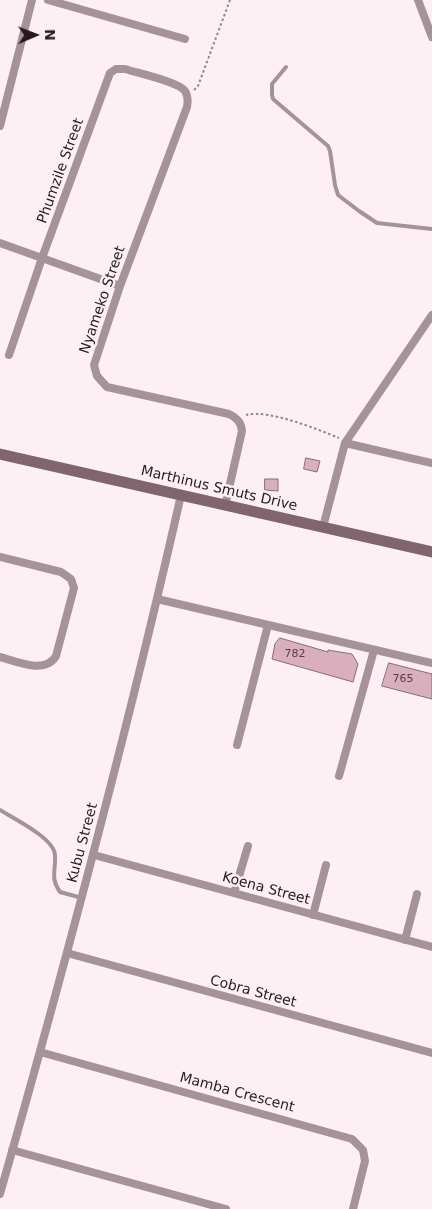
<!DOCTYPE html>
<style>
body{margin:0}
#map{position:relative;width:432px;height:1209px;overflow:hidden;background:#fcf0f4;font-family:"DejaVu Sans",sans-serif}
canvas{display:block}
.north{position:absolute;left:10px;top:10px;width:50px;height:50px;-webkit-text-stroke:4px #fcf0f4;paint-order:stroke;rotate:89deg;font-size:14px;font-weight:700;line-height:20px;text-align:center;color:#251b1e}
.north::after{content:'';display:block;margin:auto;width:18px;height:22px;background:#251b1e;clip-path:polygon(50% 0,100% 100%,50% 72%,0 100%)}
</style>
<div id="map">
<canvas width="432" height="1209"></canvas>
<div class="north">N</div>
</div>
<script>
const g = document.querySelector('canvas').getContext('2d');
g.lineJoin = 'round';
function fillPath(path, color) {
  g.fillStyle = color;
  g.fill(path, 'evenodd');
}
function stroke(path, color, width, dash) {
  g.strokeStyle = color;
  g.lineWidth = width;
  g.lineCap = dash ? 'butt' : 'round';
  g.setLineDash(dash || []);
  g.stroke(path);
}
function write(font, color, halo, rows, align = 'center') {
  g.font = font + ' "DejaVu Sans",sans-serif';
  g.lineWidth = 5;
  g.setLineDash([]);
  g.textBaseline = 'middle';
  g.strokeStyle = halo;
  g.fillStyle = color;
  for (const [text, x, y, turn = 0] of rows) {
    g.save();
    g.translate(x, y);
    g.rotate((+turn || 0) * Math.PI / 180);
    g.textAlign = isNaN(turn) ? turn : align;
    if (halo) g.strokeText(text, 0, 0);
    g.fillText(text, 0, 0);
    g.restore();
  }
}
const building = new Path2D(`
 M306 458 320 461 317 472 304 469Z
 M265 479H278V491L265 490Z
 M280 638 328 652V650L352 654 358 664 353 682 272 659 275 644Z
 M389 663 432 674V699L382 686Z`);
const path = new Path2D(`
 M194 90 198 86 230 0
 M246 415C268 409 317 429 339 438`);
const lane = new Path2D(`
 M286 67 272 84V95L273 99 328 146 330 151 335 185 338 195 359 211 377 223 432 229
 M0 810C14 819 54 838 55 855 56 871 50 878 60 892L82 898`);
const street = new Path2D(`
 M48 0 185 39
 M418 0 432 37
 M0 126 32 0
 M0 243 120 286
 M9 355 42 258 110 73 116 69H125C137 73 179 82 185 91 188 96 188 102 187 107L120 286 94 365 97 376 107 387 229 414C237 418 241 422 242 431L225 506
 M345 443 432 463
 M323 527 345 443 432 315
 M0 557 61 572 71 579 74 588 56 656C45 675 16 661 0 657
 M157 599 432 663
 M237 745 268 625
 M339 776 374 650
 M94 855 432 947
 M234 893 248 846
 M313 915 326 865
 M405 940 417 894
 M67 953 432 1053
 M40 1052 352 1139 363 1150 365 1161 353 1209
 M12 1150 226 1209
 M0 1194C66 962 128 730 181 495`);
const secondary = new Path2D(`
 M0 454 432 552`);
const numberNames = [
 ["782",295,654],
 ["765",403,679]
];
const streetNames = [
 ["Phumzile Street",61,171,-70],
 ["Nyameko Street",103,300,-71],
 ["Marthinus Smuts Drive",219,489,13],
 ["Kubu Street",83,843,-75],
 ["Koena Street",266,889,15],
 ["Cobra Street",253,992,15],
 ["Mamba Crescent",237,1093,15]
];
fillPath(building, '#daafbd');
stroke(building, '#866c74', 1);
stroke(path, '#91868a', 2, [2.5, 2.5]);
stroke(lane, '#a69399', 4);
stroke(street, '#a69399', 8);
stroke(secondary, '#80656e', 11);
write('11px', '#524046', null, numberNames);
write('14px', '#251b1e', '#fcf0f4', streetNames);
</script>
